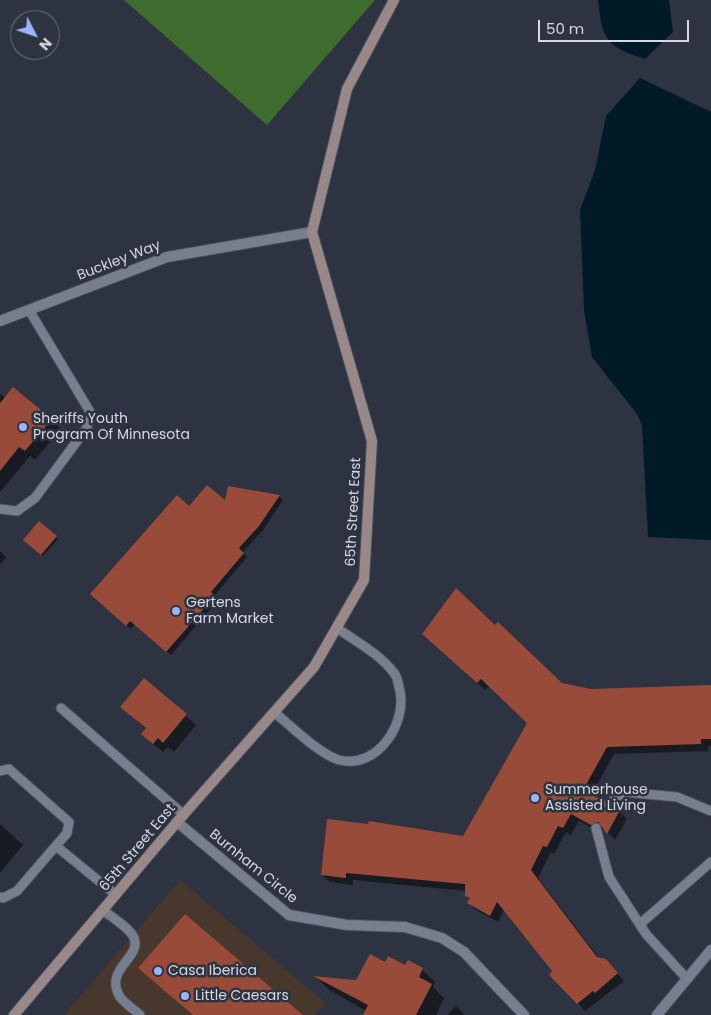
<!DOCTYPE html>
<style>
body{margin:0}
#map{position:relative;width:711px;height:1015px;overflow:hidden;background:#2d3340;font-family:Poppins,sans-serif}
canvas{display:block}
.north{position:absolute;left:10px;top:10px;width:50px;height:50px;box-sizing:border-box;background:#2d3340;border:1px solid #707580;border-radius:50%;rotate:131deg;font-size:14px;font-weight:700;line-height:20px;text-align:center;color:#d5d9e1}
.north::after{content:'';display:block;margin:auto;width:18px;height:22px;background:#99b5fd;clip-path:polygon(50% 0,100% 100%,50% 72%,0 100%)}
.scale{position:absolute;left:538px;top:20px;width:151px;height:22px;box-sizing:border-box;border:2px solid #d5d9e1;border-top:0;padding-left:6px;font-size:15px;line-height:18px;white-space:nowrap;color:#d5d9e1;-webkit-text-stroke:4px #2d3340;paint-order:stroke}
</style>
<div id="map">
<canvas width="711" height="1015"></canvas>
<div class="north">N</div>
<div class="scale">50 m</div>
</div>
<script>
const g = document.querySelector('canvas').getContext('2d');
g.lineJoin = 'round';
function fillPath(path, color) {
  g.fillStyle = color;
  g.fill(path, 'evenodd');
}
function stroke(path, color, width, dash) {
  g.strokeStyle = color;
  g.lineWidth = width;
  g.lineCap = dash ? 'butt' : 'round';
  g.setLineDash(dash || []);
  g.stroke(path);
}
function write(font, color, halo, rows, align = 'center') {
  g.font = font + ' Poppins,sans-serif';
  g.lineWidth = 5;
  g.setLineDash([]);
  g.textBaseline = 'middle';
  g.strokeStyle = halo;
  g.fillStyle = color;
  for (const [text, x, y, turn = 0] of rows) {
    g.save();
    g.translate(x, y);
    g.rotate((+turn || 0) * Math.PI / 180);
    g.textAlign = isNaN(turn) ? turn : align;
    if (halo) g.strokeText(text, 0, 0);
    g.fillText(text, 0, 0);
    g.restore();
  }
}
const commercial = new Path2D(`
 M180 880 326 1003 315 1015H64Z`);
const forest = new Path2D(`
 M124 0H375L267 125Z`);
const water = new Path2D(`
 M598 0H669L673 32 645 59C607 47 602 40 598 0Z
 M640 78 711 112V540L648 537 642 425 637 414 592 357 584 310 580 210 595 170 606 116Z`);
const shadow = new Path2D(`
 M0 394 51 420 61 429 35 460 30 456 0 492Z
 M279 496 283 500 263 530 242 553 247 557 214 596 218 600 171 655 135 624 131 629 95 598 189 508Z
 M40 523 58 539 43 556 25 540Z
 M0 551 6 557 0 565Z
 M494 627 561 684 591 690 711 686V746H708V751L614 754 591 796 610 810 619 811 627 819 615 840 605 829 599 832 579 821 571 835 566 832 554 854 551 852 538 878 599 958 606 960 624 981 585 1011 551 975 554 971 504 909 498 922 476 910 469 903 470 899 466 895V891L353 880V885L330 882 322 875 464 838 528 723 489 686 485 690 431 641Z
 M145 680 196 725 174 752 168 747 163 752 152 743 142 734 146 729 132 716Z
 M0 824 23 845 0 873Z
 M386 964 422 969 435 982 433 987 444 998 436 1015H373L328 989 316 977 357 981Z
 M456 1006 465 1015H447Z`);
const building = new Path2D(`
 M13 387 52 419 25 451 19 447 0 471V403Z
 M207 485 225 500 228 486 280 495 259 526 239 548 244 553 211 592 215 596 166 652 130 621 126 626 90 594 177 495 189 506Z
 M39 521 57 536 41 555 23 540Z
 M456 588 495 625 498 622 562 683 591 689 711 685V739H701V744L607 747 583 790 603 801 602 805 605 810 614 807 620 810 607 834 598 822 591 825 571 814 563 828 558 826 547 847 543 846 531 870 597 957 606 959 618 973 595 993 593 991 577 1004 549 975 552 971 497 902 490 916 467 903 470 898 465 896V884L346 873V878L321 875 327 819 368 824 369 821 463 836 527 723 481 679 477 683 422 634Z
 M144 678 187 714 163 743 158 738 153 744 141 734 146 728 120 707Z
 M185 914 303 1015H193L138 968Z
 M370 954 385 962 388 956 405 965 408 960 423 968 419 977 432 984 416 1015H363L368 1005 313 976 356 980Z`);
const lane = new Path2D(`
 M0 509 17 511 35 498 86 429 92 415 29 310
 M61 708 184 815
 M274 712C291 726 319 754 339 760 379 770 409 720 399 687 398 682 397 676 394 673 380 654 355 641 337 628
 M0 771 9 769 69 822 67 833 17 891 3 898 0 897
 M608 804 624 792 677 797 711 811
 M596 828 609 877 646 934 687 979
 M56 846 116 895
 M103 910C111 917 130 928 134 938 142 958 103 969 120 997 125 1004 134 1009 140 1015
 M640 924 711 862`);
const street = new Path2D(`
 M0 321 167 257 312 232
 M177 822 289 915 347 925 405 927 442 938 464 952 524 1015
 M657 1015 711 950`);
const secondary = new Path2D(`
 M14 1015 177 822 314 667 364 580 372 441 312 232 347 89 394 0`);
const markers = [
 [23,427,5,"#99b5fd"],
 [176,611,5,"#99b5fd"],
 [535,798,5,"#99b5fd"],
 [158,971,5,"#99b5fd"],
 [185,996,5,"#99b5fd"]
];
const streetNames = [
 ["Buckley Way",119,261,-21],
 ["65th Street East",354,512,-87],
 ["65th Street East",138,848,-50],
 ["Burnham Circle",253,867,39]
];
const poiNames = [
 ["Sheriffs Youth",33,419],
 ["Program Of Minnesota",33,435],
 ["Gertens",186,603],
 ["Farm Market",186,619],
 ["Summerhouse",545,790],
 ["Assisted Living",545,806],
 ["Casa Iberica",168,971],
 ["Little Caesars",195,996]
];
fillPath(commercial, '#47372c');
fillPath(forest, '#3d6c2e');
fillPath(water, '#011a28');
fillPath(shadow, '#0007');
fillPath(building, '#974b38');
stroke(lane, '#4b505a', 11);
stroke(street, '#4b505a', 12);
stroke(secondary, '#4b505a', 12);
stroke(lane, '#777e8d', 9);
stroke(street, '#777e8d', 10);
stroke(secondary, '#988887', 10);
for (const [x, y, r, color] of markers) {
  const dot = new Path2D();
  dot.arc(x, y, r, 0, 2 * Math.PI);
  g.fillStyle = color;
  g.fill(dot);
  stroke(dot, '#2d3340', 2);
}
write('14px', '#d5d9e1', '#2d3340', streetNames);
write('14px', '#d5d9e1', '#2d3340', poiNames, 'left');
</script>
